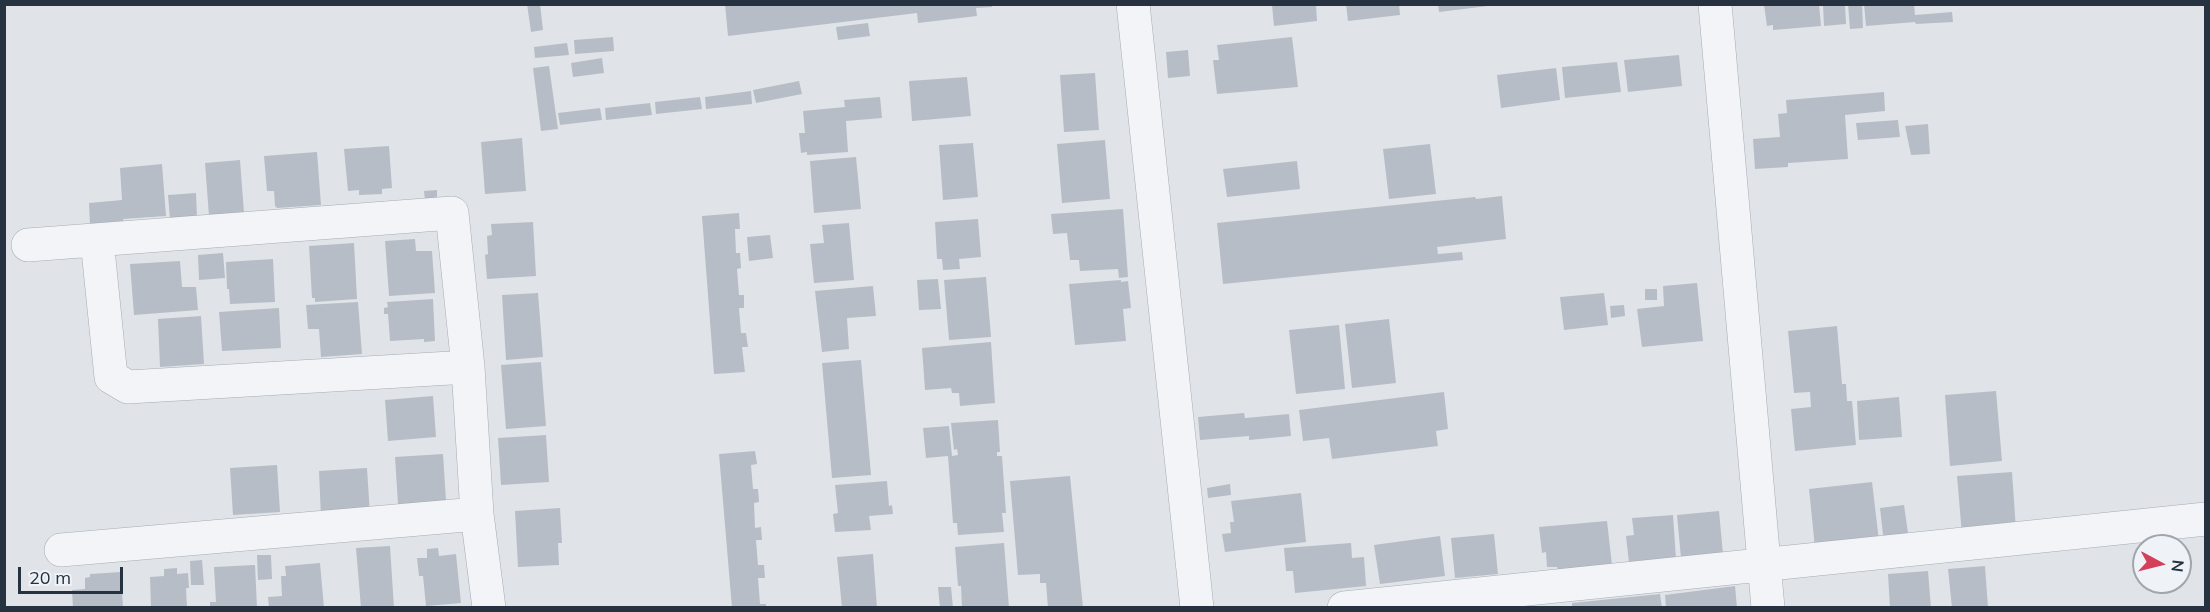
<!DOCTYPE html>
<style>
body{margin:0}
#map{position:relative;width:2210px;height:612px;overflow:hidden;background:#e0e4e9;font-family:Mulish,sans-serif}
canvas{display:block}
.frame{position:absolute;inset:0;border:6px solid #273241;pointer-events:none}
.north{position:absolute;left:2132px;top:534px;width:60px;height:60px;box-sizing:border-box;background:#eff3f7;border:2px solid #9fa6ae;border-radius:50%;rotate:97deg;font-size:16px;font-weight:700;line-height:24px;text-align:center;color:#273241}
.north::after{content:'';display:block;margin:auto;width:21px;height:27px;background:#d43f59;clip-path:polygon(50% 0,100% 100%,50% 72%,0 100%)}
.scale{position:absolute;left:18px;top:567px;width:105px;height:27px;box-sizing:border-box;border:3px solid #273241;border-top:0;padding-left:8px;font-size:18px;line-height:21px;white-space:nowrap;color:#273241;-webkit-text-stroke:4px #eff3f7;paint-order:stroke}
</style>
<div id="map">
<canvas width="2210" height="612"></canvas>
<div class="frame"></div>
<div class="north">N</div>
<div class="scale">20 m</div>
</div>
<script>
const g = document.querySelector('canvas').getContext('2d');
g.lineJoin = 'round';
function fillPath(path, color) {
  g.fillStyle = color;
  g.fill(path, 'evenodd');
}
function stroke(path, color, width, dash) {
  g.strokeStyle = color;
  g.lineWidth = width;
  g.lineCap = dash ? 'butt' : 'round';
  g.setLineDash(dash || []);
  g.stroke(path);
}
const building = new Path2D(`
 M527 4H540L543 30 531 32Z
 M725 4H992V7L976 8 977 16 918 23 917 13 728 36Z
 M1346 4H1399L1400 15 1348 21Z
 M1438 4H1488V6L1439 12Z
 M1770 4H1819L1821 26 1773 30V25L1767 26 1764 5Z
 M1848 4H1862L1863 28 1850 29Z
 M1864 4H1914L1915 15 1952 12 1953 22 1916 24 1915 22 1866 26Z
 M1272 5H1316L1317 21 1274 26Z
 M1823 5H1845L1846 24 1824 26Z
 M868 23 870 36 838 40 836 27Z
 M613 37 614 51 575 54 574 40Z
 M1292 37 1298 87 1217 94 1213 60H1219L1217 45Z
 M567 43 569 55 535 58 534 47Z
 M1188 50 1190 76 1168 78 1166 52Z
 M1679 55 1682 86 1628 92 1624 60Z
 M602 58 604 73 573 77 571 63Z
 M1617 62 1621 92 1565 98 1562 67Z
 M549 66 558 129 541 131 533 68Z
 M1556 68 1560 100 1501 108 1497 75Z
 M1095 73 1099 130 1064 132 1060 75Z
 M967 77 971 116 912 121 909 81Z
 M799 81 802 94 756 103 753 90Z
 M751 91 752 104 706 109 705 97Z
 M1884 92 1885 111 1845 115 1848 159 1788 163V167L1755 169 1753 139 1780 137 1778 114 1787 113 1786 100Z
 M700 97 702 109 656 114 655 102Z
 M880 97 882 118 846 121 848 152 807 155V152L801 153 799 133H805L803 111 845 107 844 100Z
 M650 103 652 115 606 120 605 108Z
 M600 108 602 120 560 125 558 113Z
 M1898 120 1900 137 1858 140 1856 123Z
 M1928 124 1930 154 1911 155 1905 126Z
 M522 138 526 191 485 194 481 142Z
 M1105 140 1110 199 1062 203 1057 144Z
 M973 143 978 197 943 200 939 145Z
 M1430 144 1436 194 1389 199 1383 149Z
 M389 146 392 188 382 189V194L359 195V190L348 191 344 149Z
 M317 152 321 205 277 208 275 206 274 191H267L264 156Z
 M856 157 861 209 814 213 810 161Z
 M240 160 244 213 209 216 205 163Z
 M1297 161 1300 189 1227 197 1223 169Z
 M162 164 166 216 123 219 124 223 90 225 89 203 122 200 120 168Z
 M437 190V199L425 201 424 191Z
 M196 193 197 217 170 219 168 195Z
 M1502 196 1506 239 1437 247 1438 254 1462 252 1463 260 1223 284 1217 223 1475 197 1476 199Z
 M1123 209 1128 277 1119 278 1118 269 1080 271 1079 260H1070L1067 233 1053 234 1051 214Z
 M739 213 740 229H735L736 253H740L741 268 737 269 739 295H744V308H739L741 333H746L748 347H742L745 372 714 374 702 216Z
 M978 219 981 257 959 259 960 269 943 270 942 259H937L935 222Z
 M533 222 536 276 487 279 485 255 488 254 487 236 492 235 491 224Z
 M849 223 854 280 814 283 810 244 824 243 822 225Z
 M770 235 773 258 749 261 747 237Z
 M415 239 416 251H432L435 293 389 296 385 241Z
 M354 243 357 299 315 302V298H312L309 246Z
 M223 253 225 278 199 280 198 255Z
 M273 259 275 302 230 304 229 289H227L226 262Z
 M180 261 182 287H196L198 310 134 315 130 264Z
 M986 277 991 337 949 340 944 280Z
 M938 279 941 309 919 310 917 280Z
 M1121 280V282L1128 281 1131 308 1123 309 1126 341 1075 345 1069 284Z
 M1697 283 1703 341 1642 347 1637 309 1664 306 1663 286Z
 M873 286 876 316 847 318 849 349 822 352 815 291Z
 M1645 289H1657V300H1645Z
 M538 293 543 357 506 360 502 295Z
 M1604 293 1608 325 1564 330 1560 297Z
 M433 299 435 341 424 342V339L390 341 388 314H384V308L388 307 387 302Z
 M358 302 362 354 321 357 319 329H308L306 305Z
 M1624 305 1625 316 1611 318 1610 306Z
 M279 308 281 348 222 351 219 312Z
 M201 316 204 364 160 367 158 319Z
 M1389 319 1396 383 1352 388 1345 324Z
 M1339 325 1345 389 1296 394 1289 330Z
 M1837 326 1842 384H1846L1847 401H1852L1856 445 1795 451 1791 409 1811 407 1810 392 1794 393 1788 331Z
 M991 342 995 403 960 406 959 393H952L951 388 925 390 922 348Z
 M861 360 871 475 832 478 822 363Z
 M541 362 546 426 506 429 501 365Z
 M1996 391 2002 461 1950 466 1945 395Z
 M1444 392 1448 429 1436 431 1438 446 1332 459 1329 438 1303 441 1299 410Z
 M433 396 436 437 388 441 385 400Z
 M1899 397 1902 437 1859 440 1857 401Z
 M1244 413 1245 418 1289 414 1291 436 1249 440V436L1200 440 1198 417Z
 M998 420 1000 452H997V456H1002L1006 513H1002L1004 532 958 535 957 523H953L948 456 926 458 923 428 949 426 952 456 958 455 957 449 954 450 951 423Z
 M546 435 549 482 501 485 498 438Z
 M755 451 757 464 751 465 753 489H758L759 502 754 503 755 528 761 527 762 540H756L758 565H764L765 578H758L760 604H766V608H732L719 454Z
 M443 454 446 501 398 504 395 457Z
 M277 465 280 512 233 515 230 468Z
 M367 468 370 515 321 517 319 471Z
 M2012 472 2016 530 1962 535 1957 476Z
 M1070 476 1083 608H1048L1046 583H1040V574L1018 575 1010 481Z
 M887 481 889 506 892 505 893 514 869 516 871 530 835 532 833 514 838 513 835 485Z
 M1872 482 1879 541 1815 548 1809 489Z
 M1230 484 1231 495 1208 498 1207 488Z
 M1301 493 1306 542 1225 552 1222 534 1231 533 1230 522H1234L1231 501Z
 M1904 505 1909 540 1884 543 1880 508Z
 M560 508 562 543H558L559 565 518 567 515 511Z
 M1719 511 1723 554 1681 558 1677 515Z
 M1673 515 1676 559 1629 563 1626 536 1634 535 1632 518Z
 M1607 521 1612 565 1558 570 1557 567H1547L1546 552 1542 553 1539 527Z
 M1494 534 1498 574 1455 578 1451 538Z
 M1440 536 1445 576 1380 584 1374 545Z
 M1004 543 1009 608H962L961 586H958L955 547Z
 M1351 543 1352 558 1364 557 1366 586 1295 593 1293 571H1286L1284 548Z
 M390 546 394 608H361L356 548Z
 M438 548 439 556 456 554 461 603 426 606 423 576H419L417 558H427V549Z
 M873 554 877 608H842L837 557Z
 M257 555H271L272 579 258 580Z
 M202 560 204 585H191L190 561Z
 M320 563 324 608H269L268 597 282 596 281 576H286L285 566Z
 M255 565 257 608H210V602H216L214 567Z
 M1985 566 1988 608H1952L1948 569Z
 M177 568V574L188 573 189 588H186L187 608H151L150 577 164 576V569Z
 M1928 571 1931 608H1890L1888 574Z
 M121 572 123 608H73L72 590 85 589V578L90 577V574Z
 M1735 586 1737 608H1666L1665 595Z
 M938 587H951L953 608H940Z
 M1660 594 1662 608H1572V603Z`);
const minor = new Path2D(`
 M1133 4 1197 608
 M1715 4 1768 608
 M97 240 111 377 128 387 468 367
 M28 245 452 213 468 367 477 514 489 608
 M61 550 477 514
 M1344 608 2206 519`);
fillPath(building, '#b7bdc6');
stroke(minor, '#a5abb3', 34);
stroke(minor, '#f3f4f7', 33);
</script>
